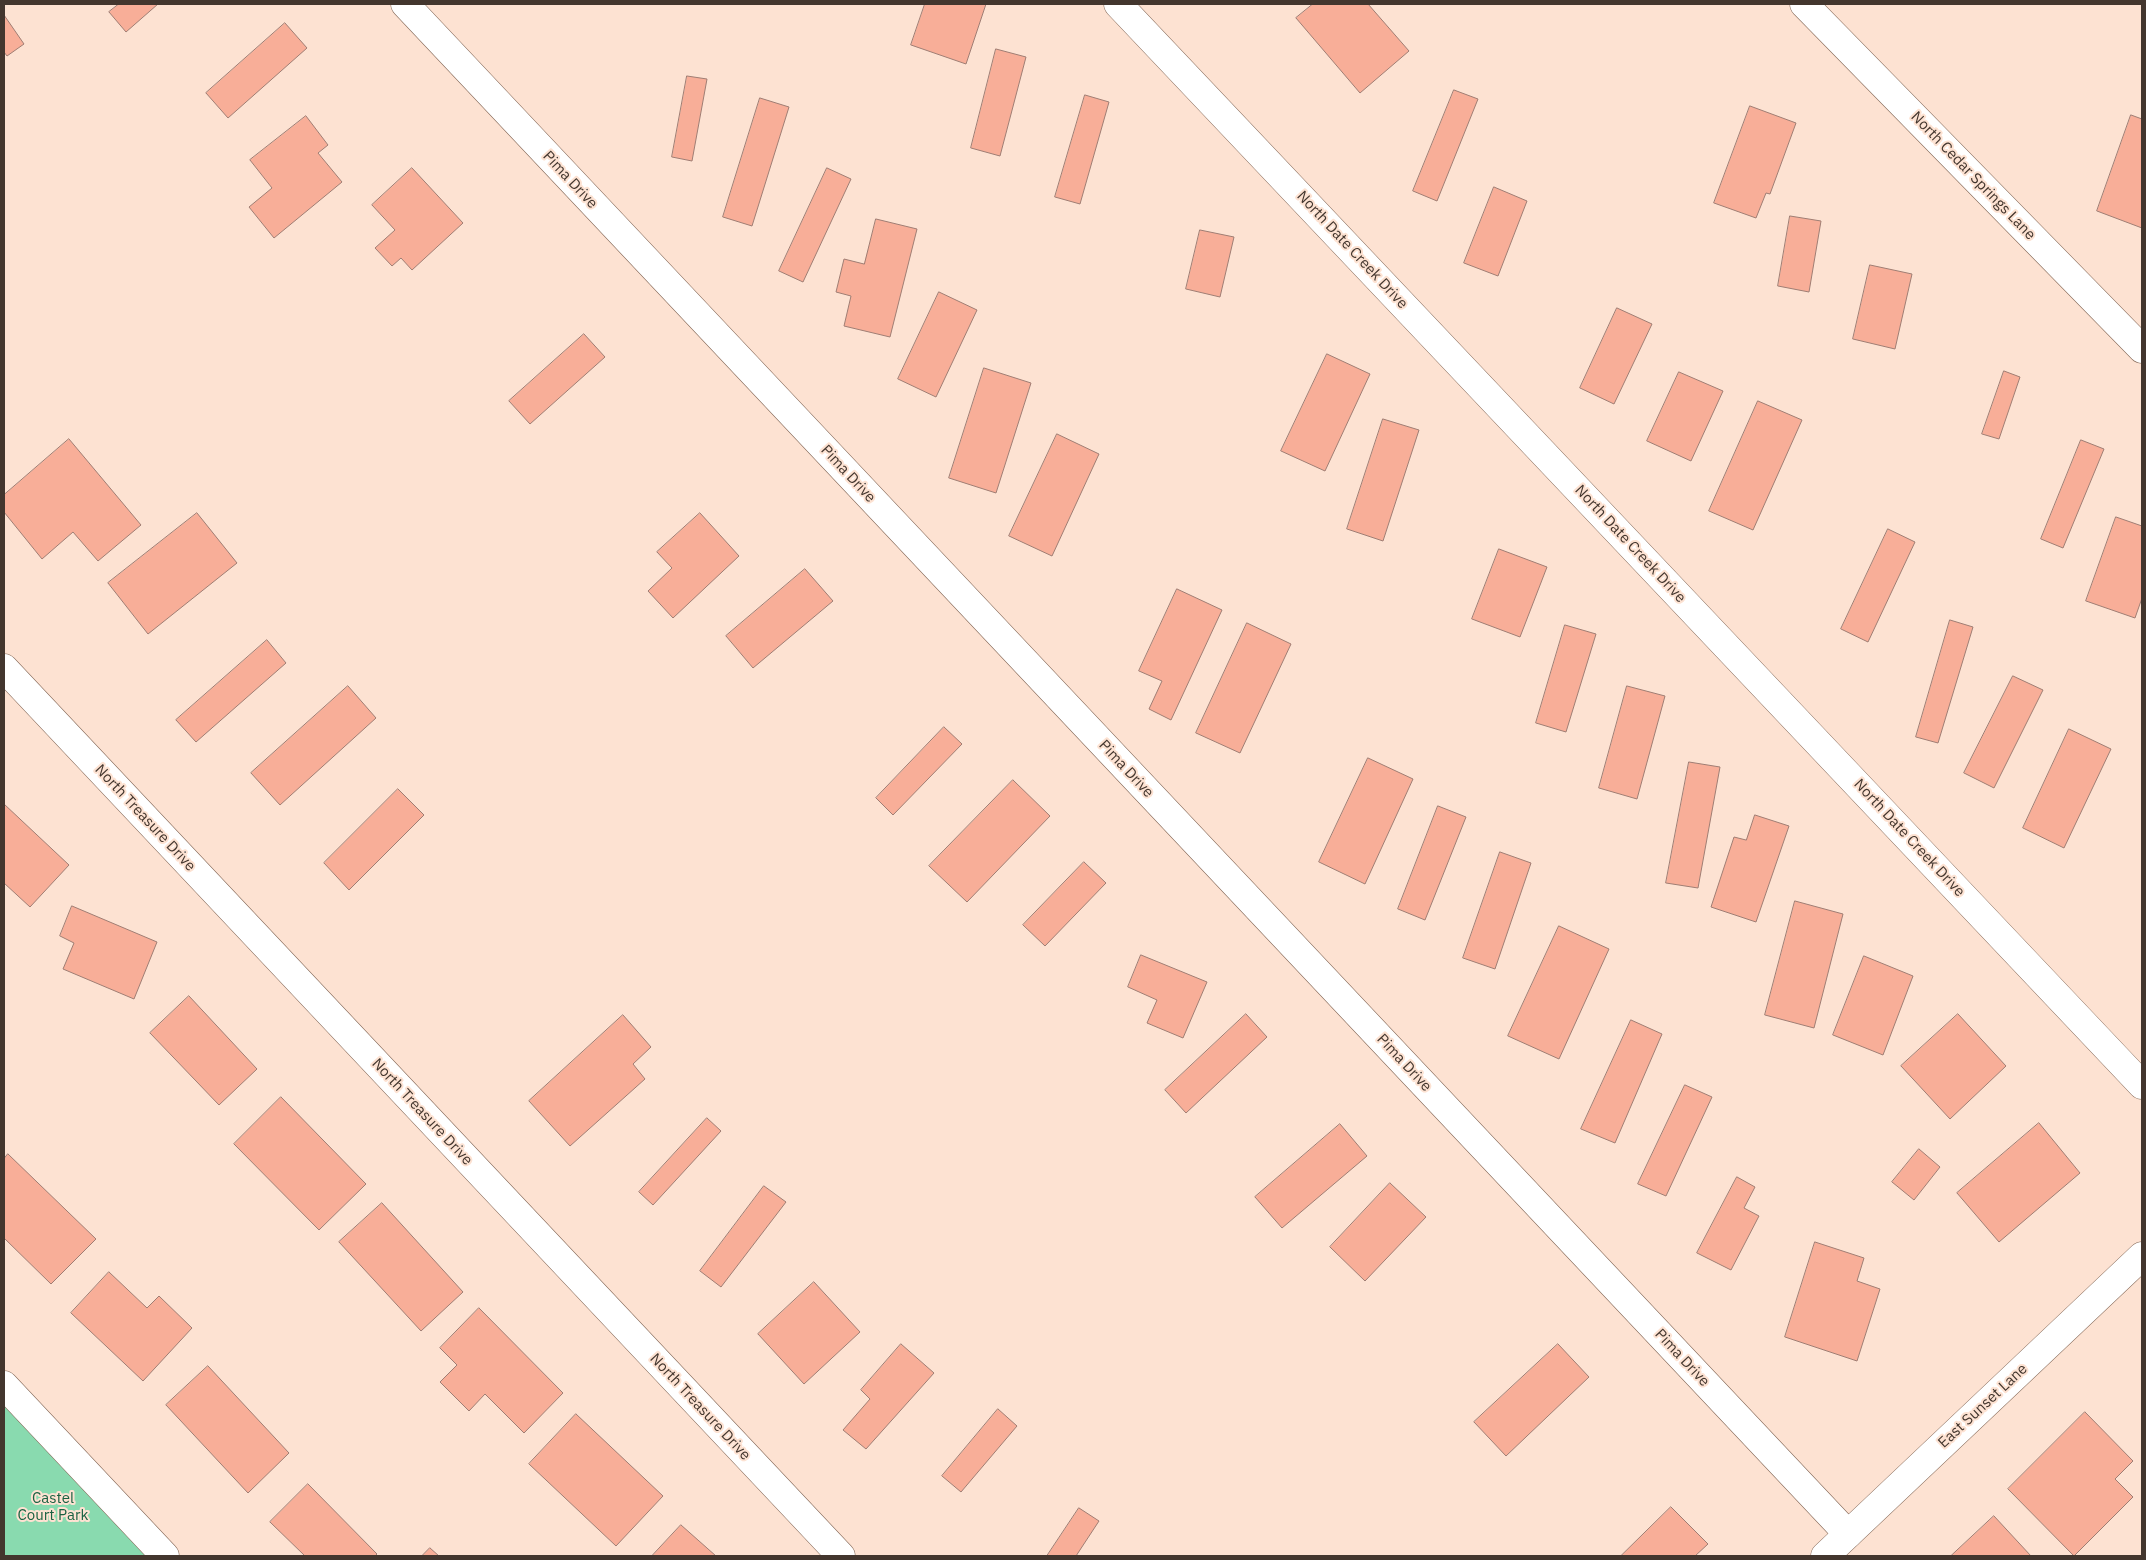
<!DOCTYPE html>
<style>
body{margin:0}
#map{position:relative;width:2146px;height:1560px;overflow:hidden;background:#fde2d2;font-family:"IBM Plex Sans",sans-serif}
canvas{display:block}
.frame{position:absolute;inset:0;border:5px solid #43362e;pointer-events:none}
</style>
<div id="map">
<canvas width="2146" height="1560"></canvas>
<div class="frame"></div>
</div>
<script>
const g = document.querySelector('canvas').getContext('2d');
g.lineJoin = 'round';
function fillPath(path, color) {
  g.fillStyle = color;
  g.fill(path, 'evenodd');
}
function stroke(path, color, width, dash) {
  g.strokeStyle = color;
  g.lineWidth = width;
  g.lineCap = dash ? 'butt' : 'round';
  g.setLineDash(dash || []);
  g.stroke(path);
}
function write(font, color, halo, rows, align = 'center') {
  g.font = font + ' "IBM Plex Sans",sans-serif';
  g.lineWidth = 4;
  g.setLineDash([]);
  g.textBaseline = 'middle';
  g.strokeStyle = halo;
  g.fillStyle = color;
  for (const [text, x, y, turn = 0] of rows) {
    g.save();
    g.translate(x, y);
    g.rotate((+turn || 0) * Math.PI / 180);
    g.textAlign = isNaN(turn) ? turn : align;
    if (halo) g.strokeText(text, 0, 0);
    g.fillText(text, 0, 0);
    g.restore();
  }
}
const green = new Path2D(`
 M4 1385 165 1556H4Z`);
const building = new Path2D(`
 M119 4H158L126 32 109 12Z
 M925 4H986L966 64 911 45Z
 M1313 4H1368L1409 51 1360 93 1296 18Z
 M4 15 24 44 7 56 4 52Z
 M285 23 307 48 228 118 206 93Z
 M996 49 1026 57 1000 156 971 148Z
 M687 76 707 79 692 161 672 157Z
 M1454 90 1478 99 1437 201 1413 191Z
 M1085 95 1109 102 1080 204 1055 197Z
 M760 98 789 107 752 226 723 217Z
 M1750 106 1796 123 1770 194 1766 193 1756 218 1714 203Z
 M2131 115 2142 119V228L2097 211Z
 M306 116 328 145 318 153 342 182 274 238 249 207 272 188 250 160Z
 M412 168 463 223 412 270 401 258 392 266 375 248 395 230 372 205Z
 M827 168 851 179 803 282 779 271Z
 M1494 187 1527 201 1498 276 1464 263Z
 M1790 216 1821 221 1809 292 1778 286Z
 M876 219 917 229 890 337 844 326 851 296 836 292 844 259 864 264Z
 M1200 230 1234 237 1220 297 1186 289Z
 M1870 265 1912 274 1895 349 1853 339Z
 M939 292 977 310 936 397 898 379Z
 M1617 308 1652 324 1614 404 1580 388Z
 M584 334 605 357 530 424 509 401Z
 M1327 354 1370 374 1325 471 1281 451Z
 M984 368 1031 383 996 493 949 478Z
 M2004 371 2020 377 1999 439 1982 434Z
 M1679 372 1723 391 1691 461 1647 441Z
 M1758 401 1802 420 1753 530 1709 511Z
 M1383 419 1419 430 1383 541 1347 529Z
 M1057 434 1099 454 1052 556 1009 536Z
 M69 439 141 525 98 561 73 532 42 559 4 512V495Z
 M2081 440 2104 449 2063 548 2041 539Z
 M197 513 237 563 148 634 108 583Z
 M700 513 739 556 673 618 648 591 672 568 657 552Z
 M2116 517 2142 526V598L2135 618 2086 601Z
 M1888 529 1915 542 1868 642 1841 629Z
 M1499 549 1547 567 1520 637 1472 619Z
 M805 569 833 601 753 668 726 636Z
 M1177 589 1222 610 1171 720 1149 709 1162 681 1139 671Z
 M1950 620 1973 627 1938 743 1916 737Z
 M1247 623 1291 644 1240 753 1196 733Z
 M1565 625 1596 634 1566 732 1536 723Z
 M267 640 286 663 196 742 176 720Z
 M2013 676 2043 690 1994 788 1964 773Z
 M348 686 376 718 280 805 251 773Z
 M1627 686 1665 696 1637 799 1599 788Z
 M944 727 962 744 893 815 876 798Z
 M2069 729 2111 749 2064 848 2023 828Z
 M1368 758 1413 779 1365 884 1319 862Z
 M1689 762 1720 767 1698 888 1666 883Z
 M1013 780 1050 816 967 902 929 866Z
 M398 789 424 815 349 890 324 863Z
 M4 804 69 865 30 907 4 883Z
 M1438 806 1466 817 1425 920 1398 909Z
 M1755 815 1789 826 1756 922 1711 907 1734 837 1746 840Z
 M1500 852 1531 863 1495 969 1463 958Z
 M1084 862 1106 883 1045 946 1023 925Z
 M1795 901 1843 914 1814 1028 1765 1015Z
 M72 906 157 942 134 999 63 969 74 943 60 936Z
 M1559 926 1609 949 1559 1059 1508 1036Z
 M1141 955 1207 982 1183 1038 1147 1023 1157 1000 1128 987Z
 M1864 956 1913 976 1883 1055 1833 1035Z
 M189 996 257 1069 219 1105 150 1033Z
 M1246 1014 1267 1037 1186 1113 1165 1090Z
 M1958 1014 2006 1066 1950 1119 1901 1066Z
 M623 1015 651 1047 633 1064 645 1079 570 1146 529 1101Z
 M1631 1020 1662 1034 1615 1143 1581 1129Z
 M1685 1085 1712 1097 1666 1196 1638 1184Z
 M281 1097 366 1184 319 1230 234 1144Z
 M707 1118 721 1131 653 1205 639 1192Z
 M2039 1123 2080 1173 1999 1242 1957 1193Z
 M1340 1124 1367 1156 1282 1228 1255 1197Z
 M1919 1149 1940 1167 1914 1200 1892 1182Z
 M8 1154 96 1239 51 1284 4 1238V1159Z
 M1737 1177 1755 1187 1744 1208 1759 1216 1731 1270 1697 1253Z
 M1390 1183 1426 1217 1365 1281 1330 1247Z
 M764 1186 786 1202 721 1287 700 1271Z
 M382 1203 463 1292 421 1331 339 1242Z
 M1815 1242 1864 1258 1857 1281 1880 1289 1857 1361 1785 1337Z
 M109 1272 147 1308 159 1296 192 1328 143 1381 71 1313Z
 M814 1282 860 1332 804 1384 758 1334Z
 M479 1308 563 1393 524 1433 485 1394 469 1411 440 1382 457 1365 440 1348Z
 M901 1344 934 1373 866 1449 843 1430 870 1399 861 1390Z
 M1558 1344 1589 1377 1506 1456 1474 1422Z
 M208 1366 289 1453 248 1493 166 1405Z
 M998 1409 1017 1426 961 1492 942 1476Z
 M2085 1412 2133 1461 2115 1479 2133 1497 2074 1556 2008 1489Z
 M576 1414 663 1496 616 1546 529 1464Z
 M308 1484 377 1554 375 1556H305L270 1522Z
 M1671 1507 1708 1544 1695 1556H1621Z
 M1079 1508 1099 1521 1076 1556H1047Z
 M1994 1516 2031 1556H1951Z
 M681 1525 716 1556H652Z
 M430 1548 439 1556H422Z`);
const minor = new Path2D(`
 M405 4 1848 1534
 M1118 4 2142 1085
 M1804 4 2142 349
 M4 668 841 1556
 M4 1385 165 1556`);
const tertiary = new Path2D(`
 M1825 1556 2142 1256`);
const streetNames = [
 ["North Cedar Springs Lane",1973,176,46],
 ["Pima Drive",570,180,47],
 ["North Date Creek Drive",1352,250,47],
 ["Pima Drive",848,474,47],
 ["North Date Creek Drive",1630,544,47],
 ["Pima Drive",1126,769,47],
 ["North Treasure Drive",145,818,47],
 ["North Date Creek Drive",1909,838,47],
 ["Pima Drive",1404,1063,47],
 ["North Treasure Drive",422,1112,47],
 ["Pima Drive",1682,1358,47],
 ["East Sunset Lane",1983,1406,-43],
 ["North Treasure Drive",700,1407,47]
];
const parkNames = [
 ["Castel",53,1499],
 ["Court Park",53,1516]
];
fillPath(green, '#89daaf');
fillPath(building, '#f8ae98');
stroke(building, '#9f7d73', 1);
stroke(minor, '#836756', 29);
stroke(tertiary, '#836756', 29);
stroke(minor, '#fff', 28);
stroke(tertiary, '#fff', 28);
write('15px', '#43362e', '#fde2d2', streetNames);
write('15px', '#1a6142', '#fde2d2', parkNames);
</script>
